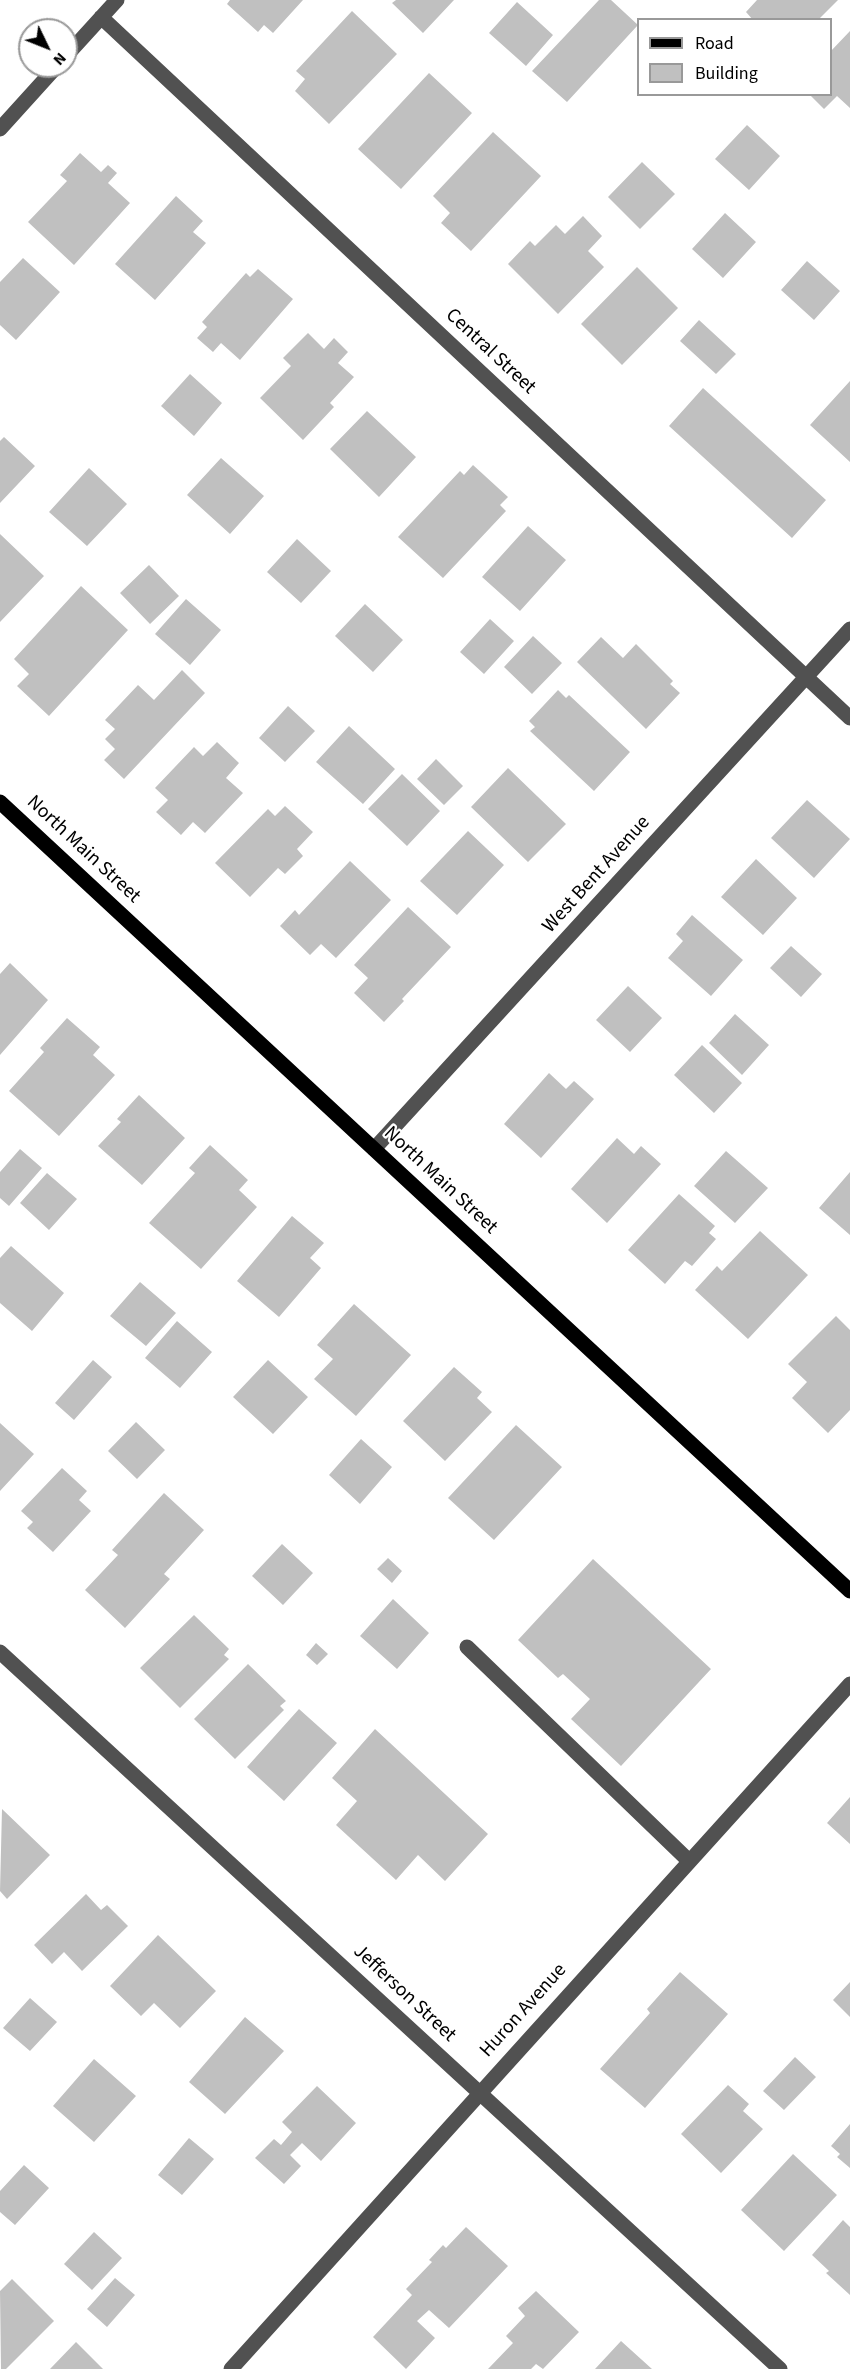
<!DOCTYPE html>
<style>
body{margin:0}
#map{position:relative;width:850px;height:2369px;overflow:hidden;background:#fff;font-family:"Source Sans 3",sans-serif}
canvas{display:block}
.legend{position:absolute;left:637px;top:18px;width:195px;height:78px;box-sizing:border-box;background:#fff;border:2px solid #999;margin:0;padding:8px 10px;list-style:none;font-size:18px;color:#000}
.legend li{display:flex;align-items:center;gap:12px;height:30px}
.legend b{width:30px;border:2px solid #999}
.north{position:absolute;left:18px;top:18px;width:60px;height:60px;box-sizing:border-box;background:#fff;border:2px solid #999;border-radius:50%;rotate:133deg;font-size:16px;font-weight:700;line-height:24px;text-align:center;color:#000}
.north::after{content:'';display:block;margin:auto;width:21px;height:27px;background:#000;clip-path:polygon(50% 0,100% 100%,50% 72%,0 100%)}
</style>
<div id="map">
<canvas width="850" height="2369"></canvas>
<ul class="legend">
<li><b style="height:8px;background:#000"></b>Road</li>
<li><b style="height:16px;background:#c0c0c0"></b>Building</li>
</ul>
<div class="north">N</div>
</div>
<script>
const g = document.querySelector('canvas').getContext('2d');
g.lineJoin = 'round';
function fillPath(path, color) {
  g.fillStyle = color;
  g.fill(path, 'evenodd');
}
function stroke(path, color, width, dash) {
  g.strokeStyle = color;
  g.lineWidth = width;
  g.lineCap = dash ? 'butt' : 'round';
  g.setLineDash(dash || []);
  g.stroke(path);
}
function write(font, color, halo, rows, align = 'center') {
  g.font = font + ' "Source Sans 3",sans-serif';
  g.lineWidth = 4.5;
  g.setLineDash([]);
  g.textBaseline = 'middle';
  g.strokeStyle = halo;
  g.fillStyle = color;
  for (const [text, x, y, turn = 0] of rows) {
    g.save();
    g.translate(x, y);
    g.rotate((+turn || 0) * Math.PI / 180);
    g.textAlign = isNaN(turn) ? turn : align;
    if (halo) g.strokeText(text, 0, 0);
    g.fillText(text, 0, 0);
    g.restore();
  }
}
const building = new Path2D(`
 M230 0H303L273 33 264 25 258 32 227 4Z
 M396 0H454L423 33 392 3Z
 M599 0H611L638 25 567 102 532 71Z
 M757 0H838L818 20H753L746 12Z
 M517 2 553 35 526 66 489 33Z
 M352 11 397 54 329 124 295 91 305 79 296 71Z
 M850 31V108L837 96 824 109 809 94H830V52Z
 M429 73 472 113 401 189 358 149Z
 M747 125 780 156 749 190 715 159Z
 M493 132 541 176 471 251 441 223 450 213 433 196Z
 M80 153 101 172 108 165 117 173 108 183 130 203 74 265 28 222 67 181 60 175Z
 M642 162 675 194 640 229 608 197Z
 M176 196 203 221 193 232 206 243 155 300 115 264Z
 M725 213 756 242 723 278 692 249Z
 M583 216 602 236 588 251 604 267 558 314 508 264 530 241 535 246 556 225 565 234Z
 M23 258 60 292 16 340 0 325V282Z
 M807 261 840 291 814 320 781 290Z
 M637 267 678 308 622 365 581 324Z
 M258 269 293 299 240 360 221 343 213 352 197 338 207 327 202 322 246 273 250 277Z
 M699 320 736 354 716 374 680 341Z
 M308 333 324 349 334 338 348 352 338 363 354 377 330 403 334 407 303 440 260 398 291 366 283 358Z
 M190 374 222 403 194 436 161 406Z
 M850 381V462L810 425Z
 M703 388 826 500 792 538 669 426Z
 M367 411 416 457 379 497 330 449Z
 M4 437 35 466 0 503V441Z
 M221 458 264 496 230 534 187 495Z
 M473 465 508 497 500 505 506 511 443 578 398 537 460 471 464 475Z
 M89 468 127 504 87 546 49 512Z
 M528 526 566 560 520 611 482 577Z
 M0 534 44 576 0 622Z
 M297 539 331 571 301 603 267 572Z
 M149 565 179 596 150 624 120 593Z
 M81 586 128 630 49 716 17 686 29 674 14 659Z
 M186 599 221 630 190 665 155 634Z
 M365 604 403 640 373 672 335 636Z
 M490 619 514 641 484 674 460 652Z
 M533 636 562 663 532 694 504 667Z
 M601 637 623 658 636 644 673 681 670 684 680 693 646 729 577 662Z
 M182 670 205 693 124 779 104 760 115 749 105 739 115 729 105 720 138 685 154 700Z
 M558 690 566 698 569 695 630 752 594 791 530 731 535 727 529 721Z
 M288 706 315 731 285 762 259 738Z
 M349 726 395 769 363 804 316 762Z
 M217 742 239 763 226 778 243 793 205 833 193 822 181 835 156 812 168 800 155 788 194 747 203 756Z
 M436 759 463 786 444 805 417 779Z
 M508 768 566 824 528 862 471 807Z
 M402 774 440 811 407 846 368 809Z
 M807 800 850 839 814 878 771 838Z
 M285 806 313 832 297 849 303 856 285 874 278 868 250 897 215 863 268 809 275 816Z
 M468 831 504 865 457 915 420 881Z
 M756 859 797 898 763 935 721 897Z
 M350 861 391 900 336 958 321 944 310 955 280 926 295 910 299 915Z
 M408 907 451 947 402 999 404 1001 384 1022 354 993 368 978 354 965Z
 M692 915 743 960 711 996 668 958 683 941 676 934Z
 M791 946 822 974 801 997 770 968Z
 M10 963 48 1000 0 1055V974Z
 M628 986 662 1018 630 1052 596 1020Z
 M735 1014 769 1045 742 1075 709 1043Z
 M67 1018 100 1047 93 1055 115 1075 59 1136 9 1091 44 1052 40 1048Z
 M702 1045 742 1083 714 1113 674 1075Z
 M549 1073 566 1089 574 1081 594 1099 541 1158 504 1124Z
 M139 1095 185 1138 142 1185 98 1146 121 1122 117 1119Z
 M617 1138 634 1154 641 1146 661 1164 607 1223 571 1189Z
 M210 1145 248 1180 239 1190 257 1207 201 1269 149 1223 195 1173 189 1168Z
 M20 1149 42 1168 9 1206 0 1198V1172Z
 M726 1151 768 1188 735 1223 694 1186Z
 M850 1172V1235L819 1208Z
 M47 1173 77 1199 49 1230 20 1203Z
 M679 1194 715 1226 709 1233 716 1239 692 1266 685 1261 665 1284 628 1250Z
 M292 1216 324 1243 310 1258 321 1268 279 1317 237 1281Z
 M760 1231 808 1275 748 1339 695 1290 717 1266 722 1271Z
 M11 1246 64 1293 32 1331 0 1303V1258Z
 M140 1282 176 1313 146 1346 110 1316Z
 M354 1304 411 1355 356 1416 314 1379 333 1359 317 1345Z
 M836 1316 850 1330V1410L828 1433 792 1398 807 1382 788 1364Z
 M177 1321 212 1352 180 1388 145 1358Z
 M93 1360 112 1377 74 1420 55 1403Z
 M268 1360 308 1397 273 1434 233 1397Z
 M454 1367 482 1392 477 1398 492 1412 445 1461 403 1421Z
 M136 1422 165 1450 137 1479 108 1451Z
 M0 1423 34 1454 0 1491Z
 M516 1425 562 1467 494 1540 448 1498Z
 M361 1439 392 1467 360 1504 329 1475Z
 M62 1468 87 1491 79 1500 91 1511 53 1552 27 1528 33 1522 21 1511Z
 M164 1493 204 1530 164 1574 170 1579 125 1628 85 1590 118 1555 112 1550Z
 M282 1544 313 1573 283 1605 252 1576Z
 M388 1558 402 1571 392 1583 377 1569Z
 M593 1559 711 1669 621 1766 571 1719 590 1699 563 1674 558 1678 518 1640Z
 M393 1599 429 1633 397 1669 360 1636Z
 M194 1615 229 1649 224 1655 229 1659 180 1708 140 1668Z
 M316 1643 328 1654 317 1665 306 1655Z
 M248 1664 286 1701 280 1706 284 1710 235 1759 194 1719Z
 M299 1709 337 1743 284 1801 247 1767Z
 M375 1729 488 1834 445 1881 418 1855 396 1880 336 1825 357 1801 332 1778Z
 M850 1797V1844L827 1823Z
 M2 1809 50 1855 7 1899 0 1891Z
 M86 1894 101 1910 107 1905 128 1926 82 1971 64 1952 52 1964 34 1945Z
 M158 1935 216 1991 180 2028 154 2003 141 2016 110 1986Z
 M680 1972 728 2014 645 2108 600 2069 650 2013 647 2009Z
 M850 1982V2017L833 2000Z
 M30 1998 57 2022 30 2051 3 2028Z
 M245 2017 284 2051 225 2114 189 2082Z
 M795 2057 816 2077 784 2110 763 2091Z
 M94 2059 136 2096 94 2142 53 2106Z
 M728 2085 749 2104 743 2111 763 2129 721 2173 681 2134Z
 M317 2086 356 2123 321 2161 302 2143 290 2155 301 2166 284 2184 255 2158 274 2139 281 2145 292 2132 282 2122Z
 M850 2124V2168L837 2157 840 2154 831 2146Z
 M189 2138 214 2159 182 2195 158 2175Z
 M793 2154 837 2195 784 2251 741 2210Z
 M24 2165 49 2188 15 2225 0 2212V2191Z
 M843 2220 850 2227V2295L826 2273 829 2271 812 2255Z
 M466 2227 508 2266 449 2328 429 2310 417 2321 435 2338 406 2369 373 2337 412 2295 406 2289 432 2262 429 2260 443 2245 446 2248Z
 M94 2232 122 2258 92 2290 64 2264Z
 M115 2278 135 2295 107 2327 87 2309Z
 M12 2279 54 2321 6 2369H1L0 2291Z
 M536 2291 579 2332 543 2369 536 2364 531 2369H488L513 2343 506 2336 525 2316 518 2308Z
 M621 2341 652 2369H595Z
 M76 2342 103 2369H50Z`);
const minor = new Path2D(`
 M101 17 850 718
 M66 56 117 0
 M0 129 57 66
 M374 1149 850 629
 M467 1647 688 1860
 M0 1652 780 2369
 M231 2369 850 1684`);
const major = new Path2D(`
 M0 802 850 1591`);
const streetNames = [
 ["Central Street",490,352,43],
 ["North Main Street",83,850,43],
 ["West Bent Avenue",597,875,-48],
 ["North Main Street",440,1181,43],
 ["Jefferson Street",404,1994,43],
 ["Huron Avenue",524,2011,-48]
];
fillPath(building, '#c0c0c0');
stroke(minor, '#515151', 15);
stroke(major, '#000', 15);
write('20px', '#000', '#fff', streetNames);
</script>
